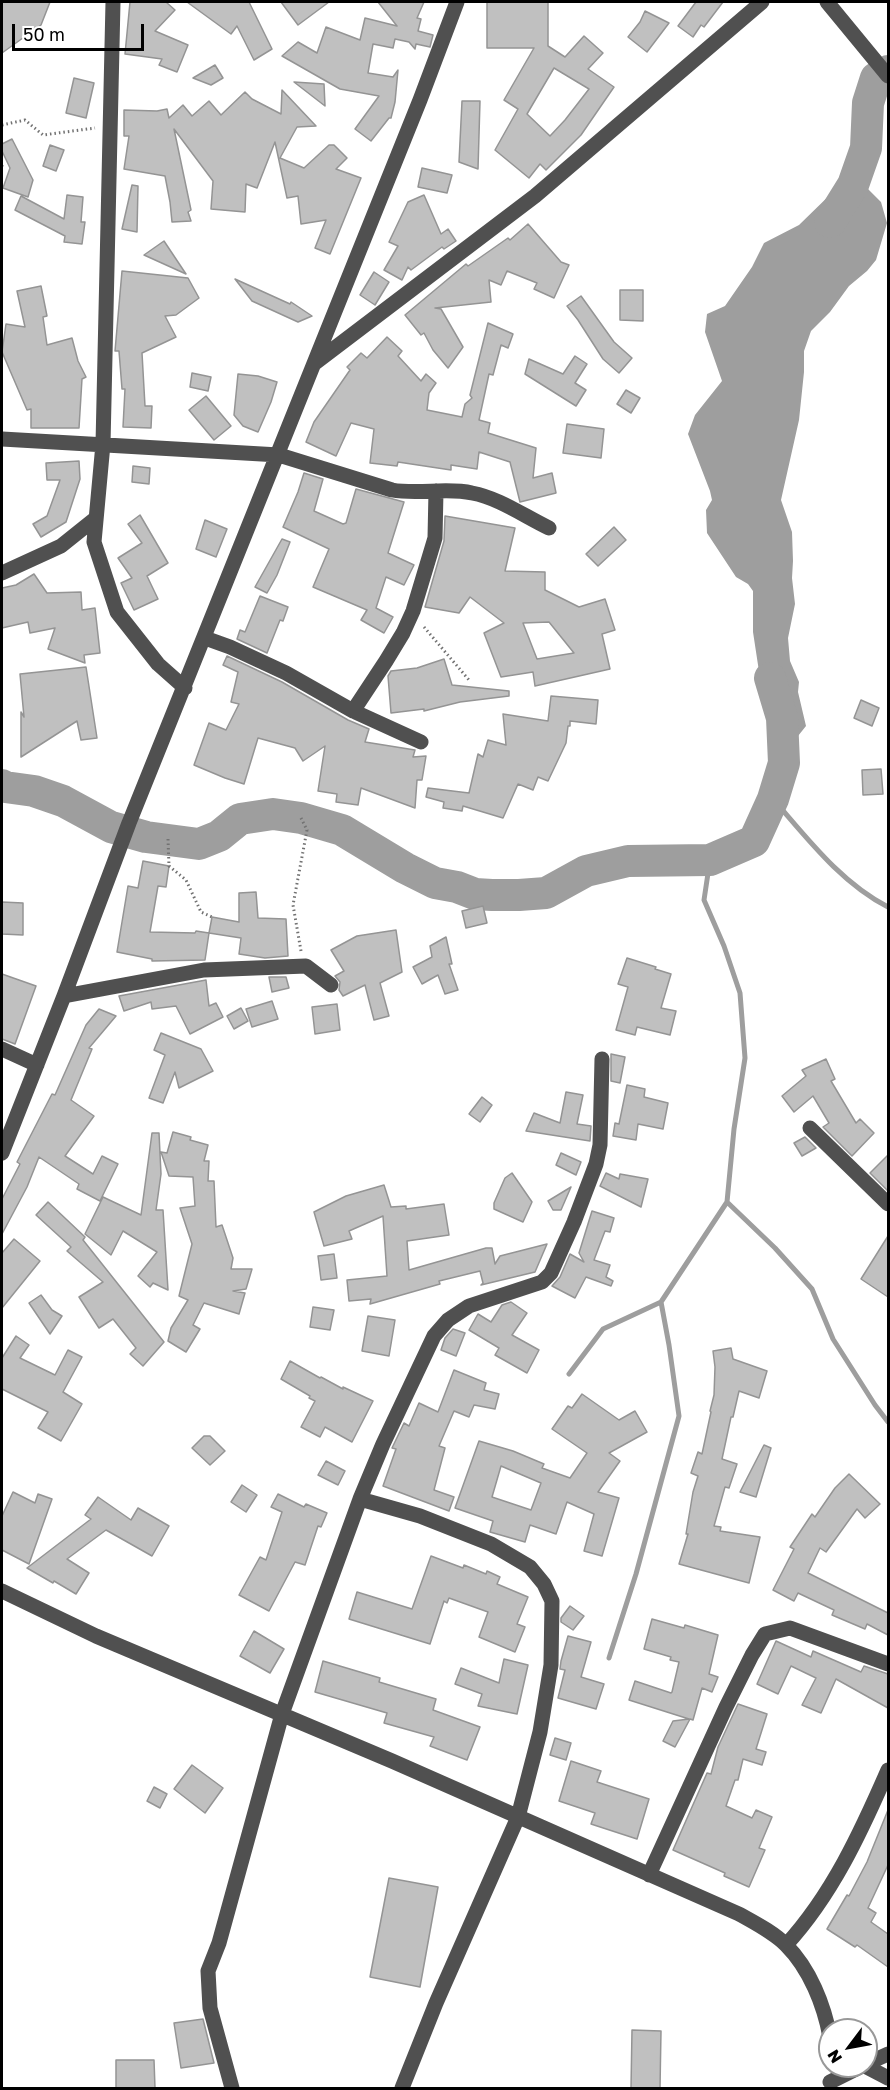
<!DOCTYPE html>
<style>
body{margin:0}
#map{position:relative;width:890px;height:2090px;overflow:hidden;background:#fff;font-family:"Golos Text",sans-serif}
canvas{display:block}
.frame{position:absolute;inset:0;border:3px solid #000;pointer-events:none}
.north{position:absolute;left:818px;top:2018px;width:60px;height:60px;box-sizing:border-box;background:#fff;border:2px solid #999;border-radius:50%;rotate:238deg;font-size:16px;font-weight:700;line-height:24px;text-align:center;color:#000}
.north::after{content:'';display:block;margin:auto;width:21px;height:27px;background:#000;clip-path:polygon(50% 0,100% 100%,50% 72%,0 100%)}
.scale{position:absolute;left:12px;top:24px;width:132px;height:27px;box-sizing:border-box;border:3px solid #000;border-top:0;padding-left:8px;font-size:18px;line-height:21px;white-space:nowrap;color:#000;-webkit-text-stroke:4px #fff;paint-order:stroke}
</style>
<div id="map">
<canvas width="890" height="2090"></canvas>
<div class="frame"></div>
<div class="north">N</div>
<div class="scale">50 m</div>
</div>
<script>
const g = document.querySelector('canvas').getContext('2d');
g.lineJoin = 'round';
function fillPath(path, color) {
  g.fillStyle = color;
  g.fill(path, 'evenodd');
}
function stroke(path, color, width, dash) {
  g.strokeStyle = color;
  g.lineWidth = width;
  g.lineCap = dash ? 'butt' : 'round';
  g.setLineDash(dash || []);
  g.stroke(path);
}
const water = new Path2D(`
 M853 185 867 188 881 202 887 223 876 260 867 271 849 286 830 312 811 331 804 351V372L799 420 781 500 792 532 793 561 792 578 795 604 788 638 790 661 799 682 798 692 806 726 798 736H790L782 718 769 700 760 678 753 632V591L748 584 736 577 707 533 706 510 712 500 710 491 688 434 695 415 722 381 705 332 707 314 725 306 752 267 764 243 799 225 839 186Z`);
const stream = new Path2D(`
 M773 799C807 838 841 883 888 907
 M710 860 704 900 724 946 740 993 745 1058 734 1129 727 1202 775 1248 812 1289 833 1339 875 1405 888 1422
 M569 1374 603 1329 661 1302
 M609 1658 636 1574 679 1416 669 1345 661 1302 727 1202`);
const river = new Path2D(`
 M830 222 853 185 866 148 868 103 876 78 888 71
 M2 785 5 787 34 791 63 801 111 827 146 837 199 844 219 836 240 819 273 814 301 818 342 830 405 868 435 883 457 887 475 894 492 895H519L546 893 586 871 628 861 710 860 754 841 773 799 784 763 782 718 770 678`);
const building = new Path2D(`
 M2 2H50L41 25 2 53Z
 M130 2H166L175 10 155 31 188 45 177 72 159 65 162 59 125 54Z
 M187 2H249L272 49 254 60 237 26 231 34Z
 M281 2H329L298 25Z
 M378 2H424L417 18 421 19 418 31 433 35 430 47 416 44 415 49 409 42 395 39 393 48 373 44 368 73 393 77 398 70 395 102 391 118H389L371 141 355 129 379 96 340 89 282 56 298 42 317 53 326 27 360 40 365 18 397 26Z
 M487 2H548V46L565 57 584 36 603 53 588 69 614 87 581 135 546 170 540 164 529 178 495 150 518 109 504 100 534 48H487ZM554 68 589 89 565 120 550 136 527 114Z
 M696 2H723L704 27 701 25 693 37 678 26Z
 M645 11 669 23 647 52 628 37 640 22Z
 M215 65 223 78 211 85 193 78Z
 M74 78 94 83 86 118 66 113Z
 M294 82 324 84 325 106Z
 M282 90 316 126 297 127 280 158 304 168 329 145H334L347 158 336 169 361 178 330 254 315 248 326 220 301 224 298 196 287 198 275 142 257 188 246 184 245 212 211 209 213 181 174 129 191 210 188 212 191 221 172 222 170 202 165 176 124 169 129 136H124V110L157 111 167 109 169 118 183 105 192 116 209 101 221 115 245 92 252 99 281 114Z
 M462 101H480L478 169 459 162Z
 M12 139 33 180 28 197 3 188 10 168 2 151V144Z
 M50 145 64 150 56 171 43 166Z
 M422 168 452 175 447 193 418 187Z
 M132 185 138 186 137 232 122 229Z
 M67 195 83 197 81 222H85L82 244 64 242 65 236 15 210 21 196 64 219Z
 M424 195 441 234 448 229 456 241 444 249 442 247 411 270 408 267 402 280 384 270 398 246 389 242 408 202Z
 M528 224 561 262 569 265 554 298 534 289 537 283 507 271 501 285 489 280 491 302 435 308 441 309 463 347 448 368 433 350 424 333 421 335 405 315 466 264 468 266 508 238 510 240Z
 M164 241 186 274 144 255Z
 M122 271 188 278 199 298 176 315 165 316 176 337 142 353 145 406H152L151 428 123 427 125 389H122L119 351H115Z
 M374 272 389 282 375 305 360 295Z
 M235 279 290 304 291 302 312 316 298 322 252 301Z
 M41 286 47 316 43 317 47 345 72 338 78 361 86 377 82 379 79 428H31V409L27 410 2 352 6 324 25 327 17 291Z
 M620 290H643V321L620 320Z
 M581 296 614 342 632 358 619 373 603 359 578 320 567 306Z
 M488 323 513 334 508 348 501 345 493 375 489 374 479 420 490 423 488 433 536 448 533 478 552 473 556 493 520 502 510 462 479 452 477 469 451 465V470L398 462 397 466 370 463 374 429 351 423 336 456 306 442 314 422 350 370 347 367 361 353 367 358 387 337 402 351 398 356 421 381 426 374 436 383 429 393 427 410 462 417 465 404 472 398 470 395Z
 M575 356 587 364 575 383 586 390 576 406 525 374 529 359 563 374Z
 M192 373 211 377 208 391 190 387Z
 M238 374 258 376 277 382 271 402 258 432 243 426 234 415Z
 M626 390 640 398 631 413 617 404Z
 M206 396 231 426 214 440 189 410Z
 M567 424 604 429 601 458 563 453Z
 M79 461 80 479 66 522 41 537 33 524 47 516 60 480H47L46 463Z
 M133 466 150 468 149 484 132 482Z
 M304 473 323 479 314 511 343 524 346 523 356 489 404 502 388 553 414 565 404 585 386 577 376 608 393 617 384 633 361 620 367 610 313 587 329 549 283 527 298 492Z
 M140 515 168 563 147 576 158 599 134 610 121 583 132 578 118 558 142 543 128 524Z
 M445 516 515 528 505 571 545 572V590L579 607 605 599 615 630 602 634 610 669 535 686 533 672 501 677 484 633 504 623 470 597 459 613 425 607 444 541ZM549 622 574 653 537 659 523 623Z
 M205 520 227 529 216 557 196 549Z
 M614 527 626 540 598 566 586 554Z
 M282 539 290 542 277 575 267 593 255 587Z
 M34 574 47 593 81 592 82 610 95 608 100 653 84 655 85 663 48 649 55 628 30 633 28 622 2 628V588L16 585Z
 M260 596 288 607 283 621 280 620 267 653 237 639 240 630 245 632Z
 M227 656 282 682 348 720 369 729 365 742 415 750 413 757 426 756 422 780H417L415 808 361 788 358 805 336 802 337 794 318 791 325 746 303 761 295 748 258 738 244 784 225 778 194 765 209 723 226 730 239 704 231 702 238 672 223 665Z
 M444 659 452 685 509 691V696L460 702 424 711V709L391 713 388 676 391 671 417 668Z
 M86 667 97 738 81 740 77 721 21 757V712L24 717 20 674Z
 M551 696 598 700 596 724 570 721V726H568L566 743 548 781 538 777 533 790 518 784 503 818 463 806 462 811 443 808 444 802 426 797 428 788 469 793 478 754 483 757 488 740 506 745 503 714 548 721Z
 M861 700 879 708 872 726 854 718Z
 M881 769 883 794 863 795 862 770Z
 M143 861 169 866 166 887 158 886 150 932 195 933 196 931 209 933 205 960 152 961V959L117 952 128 886 138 888Z
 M256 892 258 918 286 919 288 956 265 958 239 954 241 938 209 933 212 917 239 922V893Z
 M2 902 23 903V935L2 934Z
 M483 906 487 923 466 928 462 911Z
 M396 930 402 972 380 983 389 1016 374 1020 365 985 343 996 339 990 340 982 335 976 344 971 331 950 357 936Z
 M446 937 452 964H449L458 990 445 994 438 975 422 984 413 967 432 957 430 946Z
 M627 958 656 967 655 969 671 974 661 1008 676 1011 670 1035 637 1027 635 1035 616 1030 628 987 618 984Z
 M2 974 36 986 15 1044 2 1039Z
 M269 977H286L289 988 272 992Z
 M206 980 209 1006 216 1003 223 1017 190 1034 176 1006 152 1009 151 1002 124 1011 119 996Z
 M272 1001 278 1019 252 1027 246 1009Z
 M337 1004 340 1030 315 1034 312 1007Z
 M241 1008 248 1021 234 1029 227 1016Z
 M99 1009 116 1016 89 1048 92 1049 71 1100 94 1116 65 1156 93 1174 102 1156 118 1164 100 1201 77 1189 79 1184 39 1157 27 1187 2 1234V1199L20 1164 17 1162 52 1094 55 1095 86 1025Z
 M161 1033 201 1049 213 1071 179 1088 175 1072 163 1103 149 1098 165 1055 154 1050Z
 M611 1054 625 1057 620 1083 611 1081Z
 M826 1059 835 1079 831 1081 856 1123 860 1119 874 1133 852 1156 823 1127 829 1123 813 1096 794 1112 782 1096 806 1076 802 1070Z
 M627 1085 645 1089 644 1097 668 1103 663 1129 638 1124 636 1140 613 1136 615 1123 619 1124Z
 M566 1092 583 1095 577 1124 591 1126 590 1141 526 1131 534 1113 560 1123Z
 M482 1097 492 1105 480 1122 469 1114Z
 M173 1132 191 1137 190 1140 208 1145 204 1161H209L208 1181H214L216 1227 222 1225 233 1258 231 1269H252L246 1289 233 1291 245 1293 239 1314 204 1303 193 1325 200 1329 186 1352 168 1341 171 1328 188 1300 179 1296 192 1244 180 1208 195 1206 193 1177 169 1176 161 1152 167 1153Z
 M152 1133H159L161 1174 156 1210H163L168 1290 153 1283 150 1287 138 1276 157 1252 123 1231 111 1255 85 1234 103 1197 141 1215Z
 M805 1137 816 1148 802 1156 794 1143Z
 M561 1153 581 1162 576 1175 556 1165Z
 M888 1155V1191L870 1173Z
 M512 1173 532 1202 523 1222 494 1209V1203L505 1178Z
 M606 1173 619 1179 620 1174 648 1179 641 1207 600 1186Z
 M384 1185 391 1207 406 1206V1209L444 1204 449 1235 407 1241 409 1270 486 1248H492L495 1264 500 1256 547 1244 535 1272 481 1285 483 1283 480 1271 439 1281 440 1284 370 1304 371 1299 349 1301 347 1280 387 1276 383 1216 349 1231 352 1239 324 1246 314 1212 346 1196Z
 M571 1187 561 1210H553L548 1201Z
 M48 1202 85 1237 83 1240 164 1342 143 1366 130 1354 136 1348 113 1319 99 1328 79 1297 103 1282 67 1251 71 1247 36 1215Z
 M592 1211 614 1218 610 1232 605 1231 594 1260 610 1265 606 1277 613 1281 611 1286 586 1277 575 1298 552 1286 560 1277 570 1254 584 1262 579 1253Z
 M888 1236V1297L861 1279Z
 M14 1239 40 1261 2 1308V1253Z
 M334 1254 337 1278 321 1280 318 1256Z
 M41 1295 52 1310 62 1316 50 1334 29 1303Z
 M511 1302 527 1313 512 1335 539 1350 527 1373 495 1355 499 1348 469 1330 478 1314 491 1322 502 1305Z
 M313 1307 334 1310 330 1330 310 1327Z
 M368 1316 395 1320 389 1356 362 1351Z
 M453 1329 465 1333 456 1356 441 1350 445 1338Z
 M16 1336 29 1345 20 1358 55 1375 68 1350 82 1357 63 1392 82 1404 61 1441 38 1428 48 1412 2 1389V1358Z
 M731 1348 733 1359 767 1371 759 1398 739 1391 733 1417H731L722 1459 737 1464 729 1488 725 1487 714 1526 721 1527 720 1531 760 1537 749 1583 679 1564 688 1534H686L693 1492 698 1476 691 1473 698 1452 702 1454 711 1412 710 1411 714 1395 715 1367 713 1351Z
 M290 1361 320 1378 321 1377 343 1389V1387L373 1401 352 1442 325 1427 320 1437 301 1427 315 1401 309 1398 310 1396 281 1379Z
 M454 1370 486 1383 484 1390 499 1394 495 1409 474 1405 469 1417 454 1411 439 1446 445 1448 434 1490 454 1497 449 1511 383 1486 396 1449 392 1448 404 1423 409 1426 419 1403 438 1412Z
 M582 1394 619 1420 635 1411 647 1432 609 1453 620 1461 598 1492 619 1498 602 1556 584 1551 594 1514 567 1502 556 1534 530 1525 525 1542 490 1532 493 1521 455 1508 479 1441 513 1451 544 1464 542 1468 570 1478 587 1453 552 1429 568 1406 572 1408ZM501 1466 541 1483 531 1510 492 1497Z
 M204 1436H210L225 1451 210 1465 192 1448Z
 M764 1445 771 1448 756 1497 740 1492Z
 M326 1461 345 1471 338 1485 318 1475Z
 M849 1474 880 1504 865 1518 857 1509 826 1552 820 1548 808 1573 888 1613V1635L867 1624 865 1629 832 1615 834 1610 798 1593 794 1601 773 1590 794 1549 790 1547 812 1514 815 1517 835 1488Z
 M242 1485 257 1495 246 1512 231 1502Z
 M13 1492 35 1503 38 1494 52 1499 29 1564 2 1550V1516Z
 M278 1494 304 1507 306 1504 327 1513 321 1527 318 1526 305 1565 295 1562 269 1611 239 1595 260 1557 266 1560 282 1512 271 1507Z
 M98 1497 131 1520 138 1508 169 1526 152 1556 106 1530 67 1559 89 1573 76 1594 54 1581 53 1583 27 1568 91 1519 85 1515Z
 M431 1556 463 1568 464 1565 486 1574 487 1571 500 1577 497 1584 528 1597 517 1624 525 1627 515 1652 479 1637 488 1612 449 1598 447 1603 444 1601 430 1644 349 1619 357 1592 412 1609Z
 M570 1606 584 1616 573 1630 561 1622V1618Z
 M652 1619 684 1628 685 1625 718 1635 709 1674 718 1677 712 1692 702 1688 693 1720 690 1719 675 1747 663 1741 673 1721 689 1719 629 1700 635 1681 671 1693 672 1692 679 1662 670 1660 671 1657 644 1649Z
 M254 1631 284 1649 270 1673 240 1656Z
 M568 1636 591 1642 581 1677 604 1684 596 1709 558 1698 565 1670 560 1669 561 1661Z
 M776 1641 811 1657 813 1651 861 1672 864 1666 888 1674V1708L836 1679 821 1713 802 1705 816 1678 791 1666 778 1694 757 1684Z
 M504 1659 528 1665 517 1714 478 1706 482 1694 455 1684 461 1668 499 1683Z
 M323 1661 380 1678 379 1682 436 1699 433 1710 480 1727 467 1760 430 1746 434 1737 384 1723 387 1713 315 1692Z
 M738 1704 767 1714 756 1749 766 1752 762 1765 743 1759 738 1780H735L726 1806 752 1818 756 1810 772 1817 759 1848 765 1850 749 1887 724 1876 725 1873 673 1850 707 1773 711 1774 718 1747Z
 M555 1738 571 1743 566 1760 550 1755Z
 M571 1761 601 1771 597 1782 649 1799 637 1839 591 1824 595 1813 559 1801Z
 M192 1765 223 1788 205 1813 174 1789Z
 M154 1787 167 1794 160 1808 147 1801Z
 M888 1810V1865L868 1908 876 1913 871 1922 888 1934V1967L857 1945 855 1947 827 1929 847 1895 849 1896 867 1862Z
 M389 1878 438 1887 420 1987 370 1977Z
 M203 2019 214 2063 181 2068 174 2023Z
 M632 2030 661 2031 660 2088H631Z
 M116 2060H154L155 2088H116Z`);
const path = new Path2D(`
 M2 125 25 120 43 135 95 128
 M2 165V167
 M424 627 469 680
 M168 839 169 866 186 880 201 912 212 917
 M301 951 293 905 307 830 301 818`);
const minor = new Path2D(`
 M113 2 103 444 94 542 117 612 158 664 185 688
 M827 2 888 76
 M315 363 535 196 762 2
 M2 439 279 455 392 490C419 495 446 487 472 493 499 498 524 516 549 528
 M2 573 61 546 96 518
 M205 638 230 647 286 673 353 711 421 742
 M353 711 386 661 403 633 413 611 435 538 436 491
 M64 996 204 970 306 966 331 985
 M2 1049 37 1065
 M810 1128 888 1204
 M2 1153 64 996 129 823 420 100 457 2
 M360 1499 420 1516 491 1544 530 1567 544 1584 552 1601 551 1665 540 1732 518 1817 436 2003 402 2088
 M2 1591 96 1636 392 1761 739 1914C755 1923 773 1932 786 1945 810 1969 824 2005 830 2037
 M649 1875 726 1707 752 1655 765 1634 790 1628 888 1664
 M786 1945C832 1895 861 1832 888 1770
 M866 2064 888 2054
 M865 2066 888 2078
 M830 2082 862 2066
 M232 2088 210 2008 208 1971 219 1943 282 1714 360 1499 383 1444 434 1336 448 1320 469 1306 542 1282 551 1273 574 1222 596 1164 600 1145 602 1059`);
fillPath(water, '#9e9e9e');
stroke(stream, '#9e9e9e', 5);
stroke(river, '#9e9e9e', 32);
fillPath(building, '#c0c0c0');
stroke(building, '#949494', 1.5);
stroke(path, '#727272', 3, [1.5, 3]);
stroke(minor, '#505050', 15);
</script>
